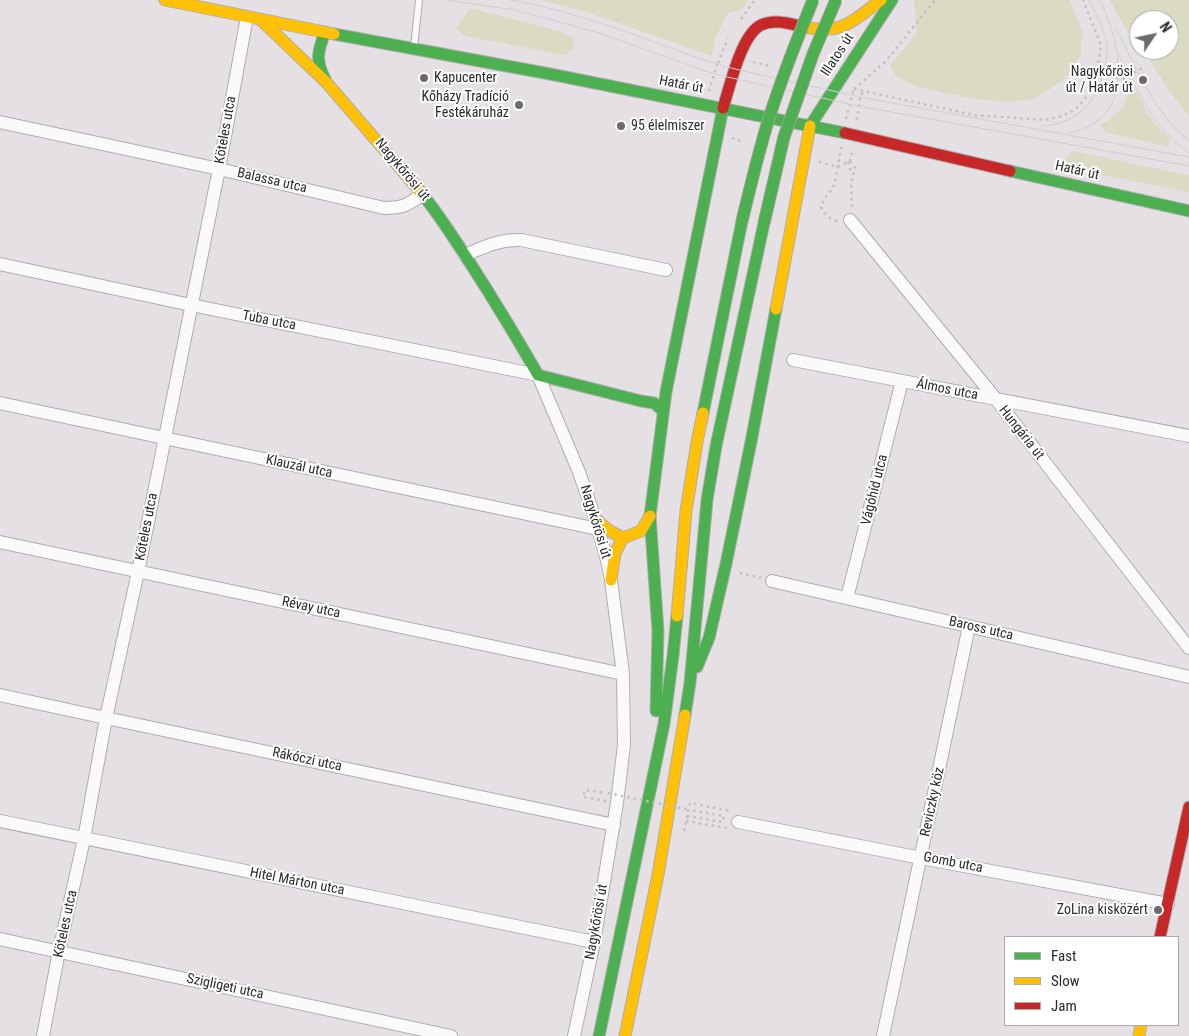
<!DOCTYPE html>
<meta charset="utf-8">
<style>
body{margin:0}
#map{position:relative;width:1189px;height:1036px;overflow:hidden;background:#e5e0e4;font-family:"Roboto Condensed",sans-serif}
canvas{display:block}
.legend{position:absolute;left:1004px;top:936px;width:175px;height:90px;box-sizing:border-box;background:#fff;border:1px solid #aba9ab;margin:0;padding:6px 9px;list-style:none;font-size:15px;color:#2d292c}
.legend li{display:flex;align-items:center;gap:10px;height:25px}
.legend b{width:25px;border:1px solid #aba9ab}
.north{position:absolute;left:1129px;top:10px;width:50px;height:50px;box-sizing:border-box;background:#fff;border:1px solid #aba9ab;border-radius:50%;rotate:56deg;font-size:14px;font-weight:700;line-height:20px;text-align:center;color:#2d292c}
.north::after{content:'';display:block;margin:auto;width:18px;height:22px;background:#6d696c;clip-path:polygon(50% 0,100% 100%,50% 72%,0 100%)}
</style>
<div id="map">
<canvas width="1189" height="1036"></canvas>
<ul class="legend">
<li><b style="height:6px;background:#4caf50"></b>Fast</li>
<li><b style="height:6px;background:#ffc107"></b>Slow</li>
<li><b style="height:6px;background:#c62828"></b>Jam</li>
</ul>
<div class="north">N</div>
</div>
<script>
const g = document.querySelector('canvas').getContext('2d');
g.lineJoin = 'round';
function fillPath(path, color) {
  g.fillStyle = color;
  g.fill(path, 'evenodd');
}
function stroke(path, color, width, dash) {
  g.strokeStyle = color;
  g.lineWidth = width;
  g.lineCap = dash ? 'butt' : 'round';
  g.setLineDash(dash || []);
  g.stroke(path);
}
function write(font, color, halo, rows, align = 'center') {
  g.font = font + ' "Roboto Condensed",sans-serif';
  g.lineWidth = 4;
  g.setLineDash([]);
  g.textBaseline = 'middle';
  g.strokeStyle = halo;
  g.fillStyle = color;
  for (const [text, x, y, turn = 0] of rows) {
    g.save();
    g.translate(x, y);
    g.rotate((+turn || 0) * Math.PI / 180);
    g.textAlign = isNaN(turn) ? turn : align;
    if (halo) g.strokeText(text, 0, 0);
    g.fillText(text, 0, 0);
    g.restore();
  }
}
const green = new Path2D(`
 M541 0H749L741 10 728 13 715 38 712 56 587 12Z
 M914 0H1070L1082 31 1081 55 1065 79 1044 93 1033 99 1011 102 974 99 918 87 896 76 890 66 917 32Z
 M1110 0H1189V116L1168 89 1149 59 1139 52 1119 17ZM1139 20H1169V50H1139Z
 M470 8 559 31 573 38 574 49 564 55 465 36 456 28Z
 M1136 92 1147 112 1158 127 1170 138 1169 147 1105 132 1100 125 1113 117 1123 107 1127 95Z
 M1072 151 1189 175V192L1060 167Z`);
const path = new Path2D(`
 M741 19 755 0
 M753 62 770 66
 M718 63 728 38
 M1097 74 1124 79 1142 68
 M854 89 974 115 1045 120 1062 116 1076 109 1083 101 1092 89 1097 74 1101 45 1083 0
 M854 89 886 61 935 0
 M709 91 717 64 721 62
 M846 119 854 88
 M857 120 860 97 864 91
 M698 130 700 120
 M732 138 744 142
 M850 161 855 168 851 183 852 207
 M819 162 837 167 850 161 853 150
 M848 162 852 175
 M837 221C829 219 825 214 821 207L824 199 833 188 836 178 841 147
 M740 573 761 578
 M606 801 583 797 585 790 606 793
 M687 816 723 822 724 816 690 810
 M686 821 727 828
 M684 831 690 803 731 811`);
const lane = new Path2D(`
 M414 48 419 0`);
const street = new Path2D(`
 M0 122 219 169 384 208C405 208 407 205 423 194
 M850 220 995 398 1189 648
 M465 255C484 247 500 239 521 240L666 270
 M0 264 191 305 538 375 579 472 595 518 607 560 611 580 623 674 624 745 617 803 594 942 574 1036
 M793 360 1189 436
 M0 403 164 438 598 529
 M0 542 623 674
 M772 581 1189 677
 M847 598 902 381
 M0 695 106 718 614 825
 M0 821 594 942
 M738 822 921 858 1168 904
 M0 939 451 1036
 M43 1036 59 951 84 839 106 718 138 572 219 169 247 17
 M883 1036 969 626`);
const fast = new Path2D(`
 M325 32C318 51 315 60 325 79
 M334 34 550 74 845 133
 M810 126 892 0
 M1010 171 1189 211
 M419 190C439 214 455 240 472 266 495 302 517 338 538 375
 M538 375 641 401 654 403 663 411
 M703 413 742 221
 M697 667 709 638 726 564 751 442 776 309
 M656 711 658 631 650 516 666 392 723 108
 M685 715 690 683 707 500 716 446 764 223
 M599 1036 664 724 673 656 677 616`);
const slow = new Path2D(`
 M165 0 334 34
 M262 21 326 82 419 190
 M800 26C841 36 850 23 881 0
 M776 309 810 126
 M595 518 608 530 623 538 641 531 650 516
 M611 580 615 553 623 538
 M677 616 686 511 697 442 703 413
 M625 1036 658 875 685 715
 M1139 1036 1141 1025`);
const jam = new Path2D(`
 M723 108C730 86 741 35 761 25 773 19 787 23 800 26
 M845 133 1010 171
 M1160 937 1189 807`);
const tram = new Path2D(`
 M447 0 514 10 553 20 599 33 714 74 858 106 1189 166
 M510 0C547 6 585 18 621 30 659 43 696 59 735 69L860 97 1189 157
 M1116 29C1137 68 1154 113 1189 141
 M1119 55C1139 94 1152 126 1189 153
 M1042 126C1073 124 1093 107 1102 78 1105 70 1107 60 1107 51 1107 33 1097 16 1089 0
 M1068 133C1077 131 1086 129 1093 124 1134 98 1117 35 1100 0`);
const pathBridge = new Path2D(`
 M608 793 690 810`);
const fastBridge = new Path2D(`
 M742 221C749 192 756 163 764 135 777 89 795 44 813 0
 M764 223 784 137 813 54 836 0`);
const markers = [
 [424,78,5,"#6d696c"],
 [1143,80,5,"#6d696c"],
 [519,105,5,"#6d696c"],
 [621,126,5,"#6d696c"],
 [1158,910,5,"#6d696c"]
];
const streetNames = [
 ["Illatos út",838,55,-57],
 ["Határ út",681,85,11],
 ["Köteles utca",226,130,-80],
 ["Nagykőrösi út",402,170,50],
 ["Határ út",1077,171,13],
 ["Balassa utca",272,181,13],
 ["Tuba utca",269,321,11],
 ["Álmos utca",947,390,11],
 ["Hungária út",1021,433,52],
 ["Klauzál utca",299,467,12],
 ["Vágóhíd utca",875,490,-76],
 ["Nagykőrösi út",595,522,73],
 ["Köteles utca",147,527,-79],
 ["Révay utca",311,608,12],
 ["Baross utca",981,629,13],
 ["Rákóczi utca",307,760,12],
 ["Reviczky köz",933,802,-78],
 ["Gomb utca",953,863,11],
 ["Hitel Márton utca",297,882,11],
 ["Nagykőrösi út",597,922,-80],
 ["Köteles utca",66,924,-78],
 ["Szigligeti utca",225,987,12]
];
const poiNames = [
 ["Nagykőrösi",1133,72],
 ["út / Határ út",1133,88],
 ["Kapucenter",434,78,"left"],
 ["Kőházy Tradíció",509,97],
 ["Festékáruház",509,113],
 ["95 élelmiszer",631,126,"left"],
 ["ZoLina kisközért",1148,910]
];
fillPath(green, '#dbdac3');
stroke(lane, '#b0acaf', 8);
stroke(street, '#b0acaf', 14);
stroke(fast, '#b0acaf', 13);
stroke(slow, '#b0acaf', 13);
stroke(jam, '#b0acaf', 13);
stroke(path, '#c2c1c2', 2.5, [2.5, 4]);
stroke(lane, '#fbfafb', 6);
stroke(street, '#fbfafb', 12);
stroke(fast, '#4caf50', 11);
stroke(slow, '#ffc107', 11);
stroke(jam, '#c62828', 11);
stroke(tram, '#d0ced0', 1);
stroke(fastBridge, '#9f9c92', 13, []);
stroke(pathBridge, '#c2c1c2', 2.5, [2.5, 4]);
stroke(fastBridge, '#4caf50', 11);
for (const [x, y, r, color] of markers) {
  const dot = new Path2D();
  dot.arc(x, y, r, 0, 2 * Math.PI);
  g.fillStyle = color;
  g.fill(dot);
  stroke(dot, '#fff', 2);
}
write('14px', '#2d292c', '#fff', streetNames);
write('14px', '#2d292c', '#fff', poiNames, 'right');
</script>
